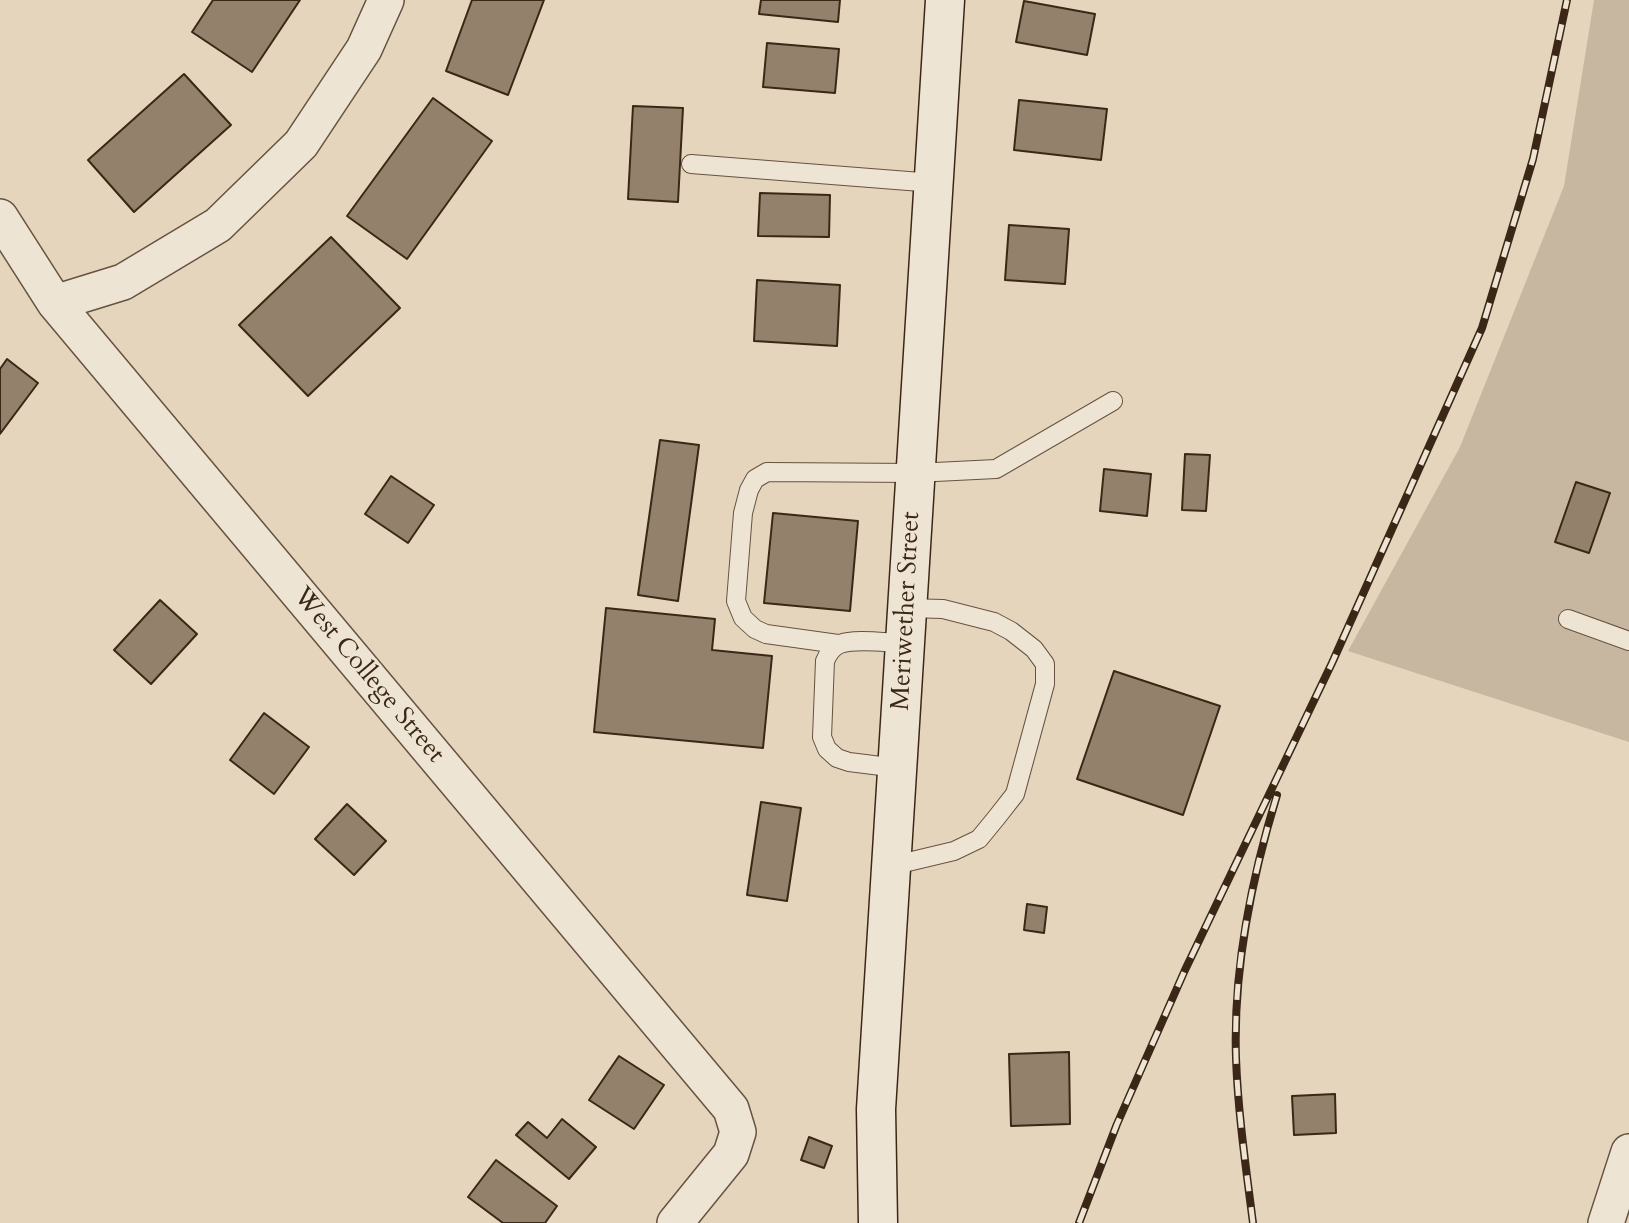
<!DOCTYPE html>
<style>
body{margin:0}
canvas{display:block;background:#e5d5bc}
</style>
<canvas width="1629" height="1223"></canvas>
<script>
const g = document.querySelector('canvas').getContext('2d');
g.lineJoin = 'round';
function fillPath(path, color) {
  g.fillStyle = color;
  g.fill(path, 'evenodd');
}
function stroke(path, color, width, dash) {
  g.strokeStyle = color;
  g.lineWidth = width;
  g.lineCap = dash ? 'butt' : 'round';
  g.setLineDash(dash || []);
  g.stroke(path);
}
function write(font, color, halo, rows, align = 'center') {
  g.font = font + ' Cardo,serif';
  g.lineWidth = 5;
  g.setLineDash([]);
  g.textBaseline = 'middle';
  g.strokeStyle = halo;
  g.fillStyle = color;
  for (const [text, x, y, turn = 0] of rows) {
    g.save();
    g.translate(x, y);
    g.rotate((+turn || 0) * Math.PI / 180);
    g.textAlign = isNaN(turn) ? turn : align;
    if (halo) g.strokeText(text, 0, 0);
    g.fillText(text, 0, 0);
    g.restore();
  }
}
const green = new Path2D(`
 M1594 0H1629V742L1348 651 1460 447 1564 186Z`);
const building = new Path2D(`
 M213 0H300L252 72 192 32Z
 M472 0H544L508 95 446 71Z
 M761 0H840L838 22 759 14Z
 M1024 1 1095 14 1087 55 1016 42Z
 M767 43 839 49 835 93 763 87Z
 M184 74 231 125 134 212 88 160Z
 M433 98 492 141 407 259 347 216Z
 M1019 100 1107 109 1101 160 1014 150Z
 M633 106 683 108 678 202 628 199Z
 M760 193 830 195 829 237 758 236Z
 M1009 225 1069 229 1065 284 1005 280Z
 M331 237 400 308 308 396 239 325Z
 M757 280 840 285 837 346 754 341Z
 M7 359 38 383 0 434V369Z
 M660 440 699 445 678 601 638 595Z
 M1185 454 1210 455 1206 511 1182 510Z
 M1104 469 1151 474 1147 516 1100 511Z
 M391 476 434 505 408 543 365 514Z
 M1576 482 1610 493 1589 553 1555 542Z
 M773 513 858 521 850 611 764 603Z
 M160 600 197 634 151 684 114 650Z
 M606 608 715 619 712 650 772 656 763 748 594 732Z
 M1114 671 1220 706 1183 815 1077 779Z
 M264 713 309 747 274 794 230 760Z
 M761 802 801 808 787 901 747 895Z
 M347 804 386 841 354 875 315 839Z
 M1027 904 1047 907 1044 933 1024 930Z
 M1069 1052 1070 1124 1011 1126 1009 1054Z
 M619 1056 664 1085 634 1129 589 1100Z
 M1335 1094 1336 1133 1294 1135 1292 1096Z
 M562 1119 596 1147 569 1179 516 1135 528 1122 547 1138Z
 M809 1137 832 1146 824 1168 801 1160Z
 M496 1160 557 1206 545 1223H503L468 1197Z`);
const lane = new Path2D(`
 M691 164 934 183
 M1568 619 1629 641
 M838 644 766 634 755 629 743 618 736 601 743 513 749 490 755 479 767 472 915 473 996 469 1113 401
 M897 768 849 762 837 758 827 749 822 737 825 661C828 654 832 647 840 644 855 638 888 643 905 643
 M891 866 954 851 979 839 997 817 1015 794 1045 684V664L1034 649 1011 631 994 622 943 609 907 608`);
const street = new Path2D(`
 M0 217 55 303 731 1109 738 1132 731 1154 675 1223
 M55 303 123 282 218 225 301 144 364 49 386 0
 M1606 1223 1629 1152`);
const secondary = new Path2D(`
 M878 1223 876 1109 945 0`);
const rail = new Path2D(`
 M1079 1223 1117 1124 1185 970 1332 663 1482 328 1533 159 1567 0
 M1253 1223C1246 1168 1238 1113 1236 1058 1233 969 1251 880 1277 795`);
const streetNames = [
 ["Meriwether Street",907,611,-87],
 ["West College Street",368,676,50]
];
fillPath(green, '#c8b7a0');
fillPath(building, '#93816c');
stroke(building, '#3b2716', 2);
stroke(lane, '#665240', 20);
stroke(street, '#665240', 38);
stroke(secondary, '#3b2716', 41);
stroke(lane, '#eee4d3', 18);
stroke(street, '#eee4d3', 35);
stroke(secondary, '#eee4d3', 38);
stroke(rail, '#3b2716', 8);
stroke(rail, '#eee4d3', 5, [16]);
write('26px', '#3b2716', '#eee4d3', streetNames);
</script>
